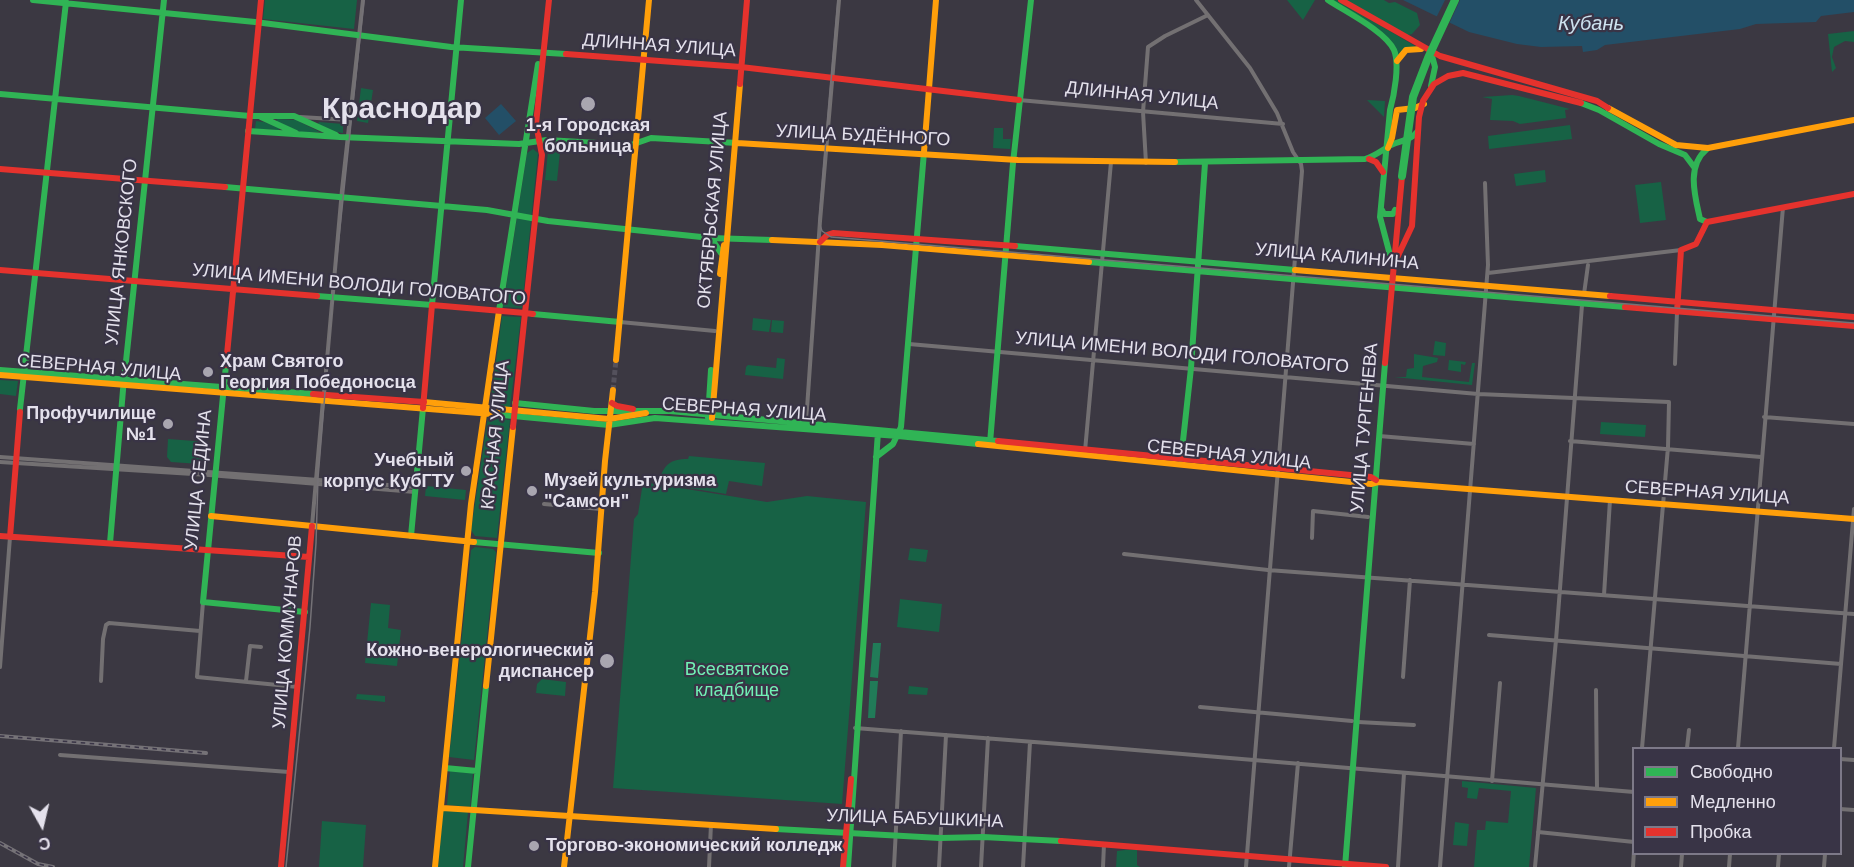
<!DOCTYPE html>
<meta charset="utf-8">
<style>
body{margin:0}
#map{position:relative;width:1854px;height:867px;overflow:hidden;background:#3b3842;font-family:Arial,sans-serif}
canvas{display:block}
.legend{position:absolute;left:1632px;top:747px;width:210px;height:108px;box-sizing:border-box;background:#393446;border:2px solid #7d7988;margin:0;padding:8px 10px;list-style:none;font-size:18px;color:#e4e1ec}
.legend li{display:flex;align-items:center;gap:12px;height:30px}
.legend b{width:30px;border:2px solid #7d7988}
.north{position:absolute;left:12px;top:795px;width:60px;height:60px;-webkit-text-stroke:4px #393446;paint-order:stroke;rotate:172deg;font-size:16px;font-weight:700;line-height:24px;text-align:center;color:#e4e1ec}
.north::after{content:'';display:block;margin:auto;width:21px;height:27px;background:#e4e1ec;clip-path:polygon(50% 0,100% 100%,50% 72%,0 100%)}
</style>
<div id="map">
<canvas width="1854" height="867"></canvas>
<ul class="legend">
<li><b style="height:8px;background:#30b455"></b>Свободно</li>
<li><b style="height:8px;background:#ff9f0a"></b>Медленно</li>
<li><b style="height:8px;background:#e5322d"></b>Пробка</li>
</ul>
<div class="north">С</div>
</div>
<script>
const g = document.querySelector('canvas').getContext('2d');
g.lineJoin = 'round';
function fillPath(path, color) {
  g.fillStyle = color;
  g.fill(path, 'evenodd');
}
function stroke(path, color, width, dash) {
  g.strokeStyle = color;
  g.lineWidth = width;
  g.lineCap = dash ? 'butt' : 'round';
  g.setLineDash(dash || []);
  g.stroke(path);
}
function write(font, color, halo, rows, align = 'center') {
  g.font = font + ' Arial,sans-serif';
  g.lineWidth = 4.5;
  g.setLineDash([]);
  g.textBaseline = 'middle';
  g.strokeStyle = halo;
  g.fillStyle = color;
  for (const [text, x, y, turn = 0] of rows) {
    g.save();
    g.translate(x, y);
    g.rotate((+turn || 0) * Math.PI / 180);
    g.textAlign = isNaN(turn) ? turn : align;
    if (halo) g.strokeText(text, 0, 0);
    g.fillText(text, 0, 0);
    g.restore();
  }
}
const green = new Path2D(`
 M265 0H357L354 29 263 19Z
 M1287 0H1315L1303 20Z
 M1332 0H1338L1415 46 1397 56C1394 32 1351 12 1332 0Z
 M1345 0H1384L1389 3 1395 2 1417 13 1420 25 1412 34 1405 36Z
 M1854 31V42L1845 41 1834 47 1832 57 1836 68 1832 72 1828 34Z
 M361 88 373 90 368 123 357 121Z
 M1512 95 1519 96 1570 109 1565 110 1566 118 1520 124 1513 121 1490 120 1492 99 1482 97Z
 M1367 100 1385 101 1384 117Z
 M277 119 296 120 320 132H300L277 122Z
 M256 121 264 122 279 128V130L255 129Z
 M319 122 343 124V133L336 132 318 124Z
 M1570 125 1572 139 1489 149 1488 136Z
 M994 128H1003V139H1011L1010 149 993 148Z
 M533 149 538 153 522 308 503 307 527 153Z
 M548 151 560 152 557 181 545 180Z
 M1545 170 1546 182 1516 186 1514 174Z
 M1661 182 1666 220 1640 223 1635 185Z
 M502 316 521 317 510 408 490 406Z
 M753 318 771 320 769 332 752 330Z
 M772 320 784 321 783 333 771 332Z
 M1435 341 1446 343 1445 356 1433 355Z
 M1414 354 1438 358 1437 362 1423 366 1422 377 1469 382 1472 363H1475L1472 385 1394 377H1406L1407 369 1414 368Z
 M777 358 785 359 783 379 745 375 746 367 748 365 776 368Z
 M1449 360 1466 362 1465 365 1461 364V372L1448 370Z
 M0 380 18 381 16 396 0 394Z
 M488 417 510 420 497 538 475 536 471 530Z
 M1601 422 1646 425 1645 437 1600 434Z
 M168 439 208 442 206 460 200 464 171 462 167 457Z
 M689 456 765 463 762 486 729 481 726 494 658 483C664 465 669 459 688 459Z
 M643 482 767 502 807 496 866 502 842 804 613 788 634 519 638 514Z
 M426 486 466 490 465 500 425 496Z
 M475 547 493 549 496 552 474 760 449 757 471 550Z
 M910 548 928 550 926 562 908 560Z
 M900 599 942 604 939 632 897 627Z
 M371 603 390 605 388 628 401 630 397 666 365 663Z
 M542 679 566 682 565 696 536 693 537 684Z
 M909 686 928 688 927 695 908 694Z
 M357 694 385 696V702L356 699Z
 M450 771 473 773 470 807 447 805Z
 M1462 781 1536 788 1529 867H1474L1477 830H1485L1486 821 1508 823 1511 791 1479 788 1477 799 1467 798 1468 788 1462 787Z
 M443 810 468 812 463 867H438Z
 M322 821 366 825 363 867H319Z
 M1455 822 1469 824 1467 846 1453 845Z
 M1125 850H1137V865L1140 867H1116L1117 851Z`);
const forest = new Path2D(`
 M873 643H881L878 678 870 677Z
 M870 681H878L875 718H868Z`);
const water = new Path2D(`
 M1403 0H1854V12L1821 16 1816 22 1756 24 1740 29 1605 45 1597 50 1583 52 1582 46 1541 47 1517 44 1469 32Z
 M501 104 516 121 499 135 485 118Z`);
const pier = new Path2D(`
 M1445 0H1460L1448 26 1435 20Z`);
const secondaryTunnel = new Path2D(`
 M613 390 616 360`);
const street = new Path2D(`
 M1196 0 1250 68 1277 113 1293 152 1301 164 1302 171 1246 867
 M1019 100 1283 124
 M300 117 350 120
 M1146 163 1143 112 1148 47 1165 36 1208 15
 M1488 273 1681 250
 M1584 294 1588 265
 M620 322 715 331
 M909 344 1478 394 1669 402 1668 447 1642 748
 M1675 364 1677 312
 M324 394 342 190 363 0
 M1764 417 1854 424
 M806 423 820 221 839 0
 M1379 436 1474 444
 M1570 441 1761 457
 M1085 451 1111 162
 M0 457 416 487
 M0 462 209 475 415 492
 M544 504 601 509
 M312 526 323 400
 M1312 538 1313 511 1368 517
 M1124 554 1268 570 1854 614
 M1604 595 1610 500
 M203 602 197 677 298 687
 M1489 635 1841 664
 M0 667 10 537
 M1403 677 1410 580
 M101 681 103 639 106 625 109 623 200 631
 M246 681 250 646 261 647
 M1596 690 1597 789
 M1200 707 1352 721
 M1358 722 1414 725
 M855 728 1111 748 1634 792
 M1687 748 1689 730
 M1738 748 1783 207
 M1834 748 1854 509
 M60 755 289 772
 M1840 759 1854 760
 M1492 781 1500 683
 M1840 809 1854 810
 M1538 832 1634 842
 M709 867 711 824
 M894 867 901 731
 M939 867 946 735
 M981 867 988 738
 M1023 867 1030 742
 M1103 867 1104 844
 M1289 867 1298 763
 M1398 867 1404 773
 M1440 867 1488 265 1485 183
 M1535 867 1556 640 1582 305
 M1633 867 1634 850
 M1681 867 1682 854
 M1729 867 1730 854
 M1778 867 1779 854
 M1824 867 1825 854`);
const fast = new Path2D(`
 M33 0 255 22 451 47 566 54
 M1328 0C1346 12 1385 31 1394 50 1400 64 1394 96 1390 110L1380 217 1390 255
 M1431 52 1435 67 1431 86
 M0 94 250 116H294L336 135
 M1581 103 1599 110 1659 144 1685 155 1694 167
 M261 117 296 133
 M248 131 340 137 519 144 547 140 631 145 651 138 737 143
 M1707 149C1686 166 1695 196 1700 219L1707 222
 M1175 162 1365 159C1375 156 1382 150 1391 145 1401 140 1410 141 1417 132
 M225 187 487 210 548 221 711 238 772 240
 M1382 210 1384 214H1393L1395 210
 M711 238 721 253
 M1015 246 1295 270
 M1089 262 1625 307
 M317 296 432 305 461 0
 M499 311 538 64
 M533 314 620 322
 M226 365 203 602 305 612
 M0 370 313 394
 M515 403 594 411H670L998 441
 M20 409 66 2
 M492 414 609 425 655 418 898 436 978 444
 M708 417 711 370
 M990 443 1013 163 1031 0
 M876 457 893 444 901 427 924 152
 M1181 459 1191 368 1205 163
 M411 536 423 408
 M474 542 599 553
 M110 543 123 390 164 0
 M445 768 477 771
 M776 829 940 838 983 837 1061 841
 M468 867 486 686
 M848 867 878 432
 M1345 867 1385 363`);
const slow = new Path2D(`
 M1397 61 1406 50 1421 49
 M1608 108 1676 145 1708 148 1854 120
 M737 143 1018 160 1175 162
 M1388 148 1392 138 1397 110 1415 108 1424 104
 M924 152 936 0
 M772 240 882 245 1089 262
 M1295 270 1610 296
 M720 274 724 245
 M616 360 649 0
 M0 375 492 414
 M424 402 609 419 646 413
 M712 418 740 84
 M978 444 1371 484 1378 482
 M1378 482 1854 519
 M211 516 474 542
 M486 686 513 427
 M442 808 776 829
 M435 867 471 504 499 311
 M564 867 595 592 605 461 613 390`);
const jam = new Path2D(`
 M1341 0 1440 56 1597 101 1608 108
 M566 54 741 67 1019 100
 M740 84 747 0
 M1369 159 1376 162 1383 172
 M0 169 225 187
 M820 242 827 235 833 233 1015 246
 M1396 260 1412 226 1419 117 1423 101 1434 84 1448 76 1463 73 1581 103
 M0 270 317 296
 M1610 296 1854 317
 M1625 307 1854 326
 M1677 312 1681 250 1696 244 1707 222 1854 194
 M533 314 525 313 542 155 536 124 549 0
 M1385 363 1402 176
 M226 365 261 0
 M313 394 424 402
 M612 403 617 406 633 409
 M423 408 432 305 525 313 513 427
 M998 441 1371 477 1376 480
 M0 536 309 557
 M10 537 20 412
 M1061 841 1386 867
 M281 867 312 526
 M843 867 851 779`);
const tram = new Path2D(`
 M838 0 819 222 822 231 831 237 1854 323
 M286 867 310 627 316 543 318 478 333 294 364 0`);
const rail = new Path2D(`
 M0 736 206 753
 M0 843 38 864 53 867`);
const fastBridge = new Path2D(`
 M1402 176 1413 97 1428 58 1455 0`);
const markers = [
 [588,104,8,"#a9a6b0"],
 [208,372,6,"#a9a6b0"],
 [168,424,6,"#a9a6b0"],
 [466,471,6,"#a9a6b0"],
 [532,491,6,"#a9a6b0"],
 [607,661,8,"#a9a6b0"],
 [534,846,6,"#a9a6b0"]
];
const streetNames = [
 ["ДЛИННАЯ УЛИЦА",659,46,4],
 ["ДЛИННАЯ УЛИЦА",1142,96,6],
 ["УЛИЦА БУДЁННОГО",863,136,3],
 ["ОКТЯБРЬСКАЯ УЛИЦА",713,210,-85],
 ["УЛИЦА ЯНКОВСКОГО",122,252,-84],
 ["УЛИЦА КАЛИНИНА",1337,257,5],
 ["УЛИЦА ИМЕНИ ВОЛОДИ ГОЛОВАТОГО",359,285,5],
 ["УЛИЦА ИМЕНИ ВОЛОДИ ГОЛОВАТОГО",1182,353,5],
 ["СЕВЕРНАЯ УЛИЦА",99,368,5],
 ["СЕВЕРНАЯ УЛИЦА",744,410,4],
 ["УЛИЦА ТУРГЕНЕВА",1365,428,-85],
 ["КРАСНАЯ УЛИЦА",496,435,-84],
 ["СЕВЕРНАЯ УЛИЦА",1229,455,6],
 ["УЛИЦА СЕДИНА",199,480,-84],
 ["СЕВЕРНАЯ УЛИЦА",1707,493,4],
 ["УЛИЦА КОММУНАРОВ",288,632,-85],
 ["УЛИЦА БАБУШКИНА",915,819,2]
];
const poiNames = [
 ["1-я Городская",588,126,"center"],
 ["больница",588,147,"center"],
 ["Храм Святого",220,362],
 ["Георгия Победоносца",220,383],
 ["Профучилище",156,414,"right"],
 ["№1",156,435,"right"],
 ["Учебный",454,461,"right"],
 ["корпус КубГТУ",454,482,"right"],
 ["Музей культуризма",544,481],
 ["\"Самсон\"",544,502],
 ["Кожно-венерологический",594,651,"right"],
 ["диспансер",594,672,"right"],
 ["Торгово-экономический колледж",546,846]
];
const parkNames = [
 ["Всесвятское",737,670],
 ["кладбище",737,691]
];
const waterNames = [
 ["Кубань",1591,24]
];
const townNames = [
 ["Краснодар",402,110]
];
fillPath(green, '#176245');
fillPath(forest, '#217b58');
fillPath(water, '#234f67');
fillPath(pier, '#3b3842');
stroke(secondaryTunnel, '#54515c', 5, [5, 2.5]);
stroke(street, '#737072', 4);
stroke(fast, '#30b455', 6);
stroke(slow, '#ff9f0a', 6);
stroke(jam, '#e5322d', 6);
stroke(tram, '#757277', 1.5);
stroke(rail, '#757277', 4);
stroke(rail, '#393446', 1.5, [4.5]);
stroke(fastBridge, '#30b455', 8);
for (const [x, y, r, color] of markers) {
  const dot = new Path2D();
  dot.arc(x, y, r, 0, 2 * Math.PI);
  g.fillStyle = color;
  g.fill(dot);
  stroke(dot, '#393446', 2);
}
write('18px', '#e4e1ec', '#393446', streetNames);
write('bold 18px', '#e4e1ec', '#393446', poiNames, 'left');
write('18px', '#71f1b5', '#393446', parkNames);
write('italic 20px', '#cde2ef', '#393446', waterNames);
write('bold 30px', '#e4e1ec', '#393446', townNames);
</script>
